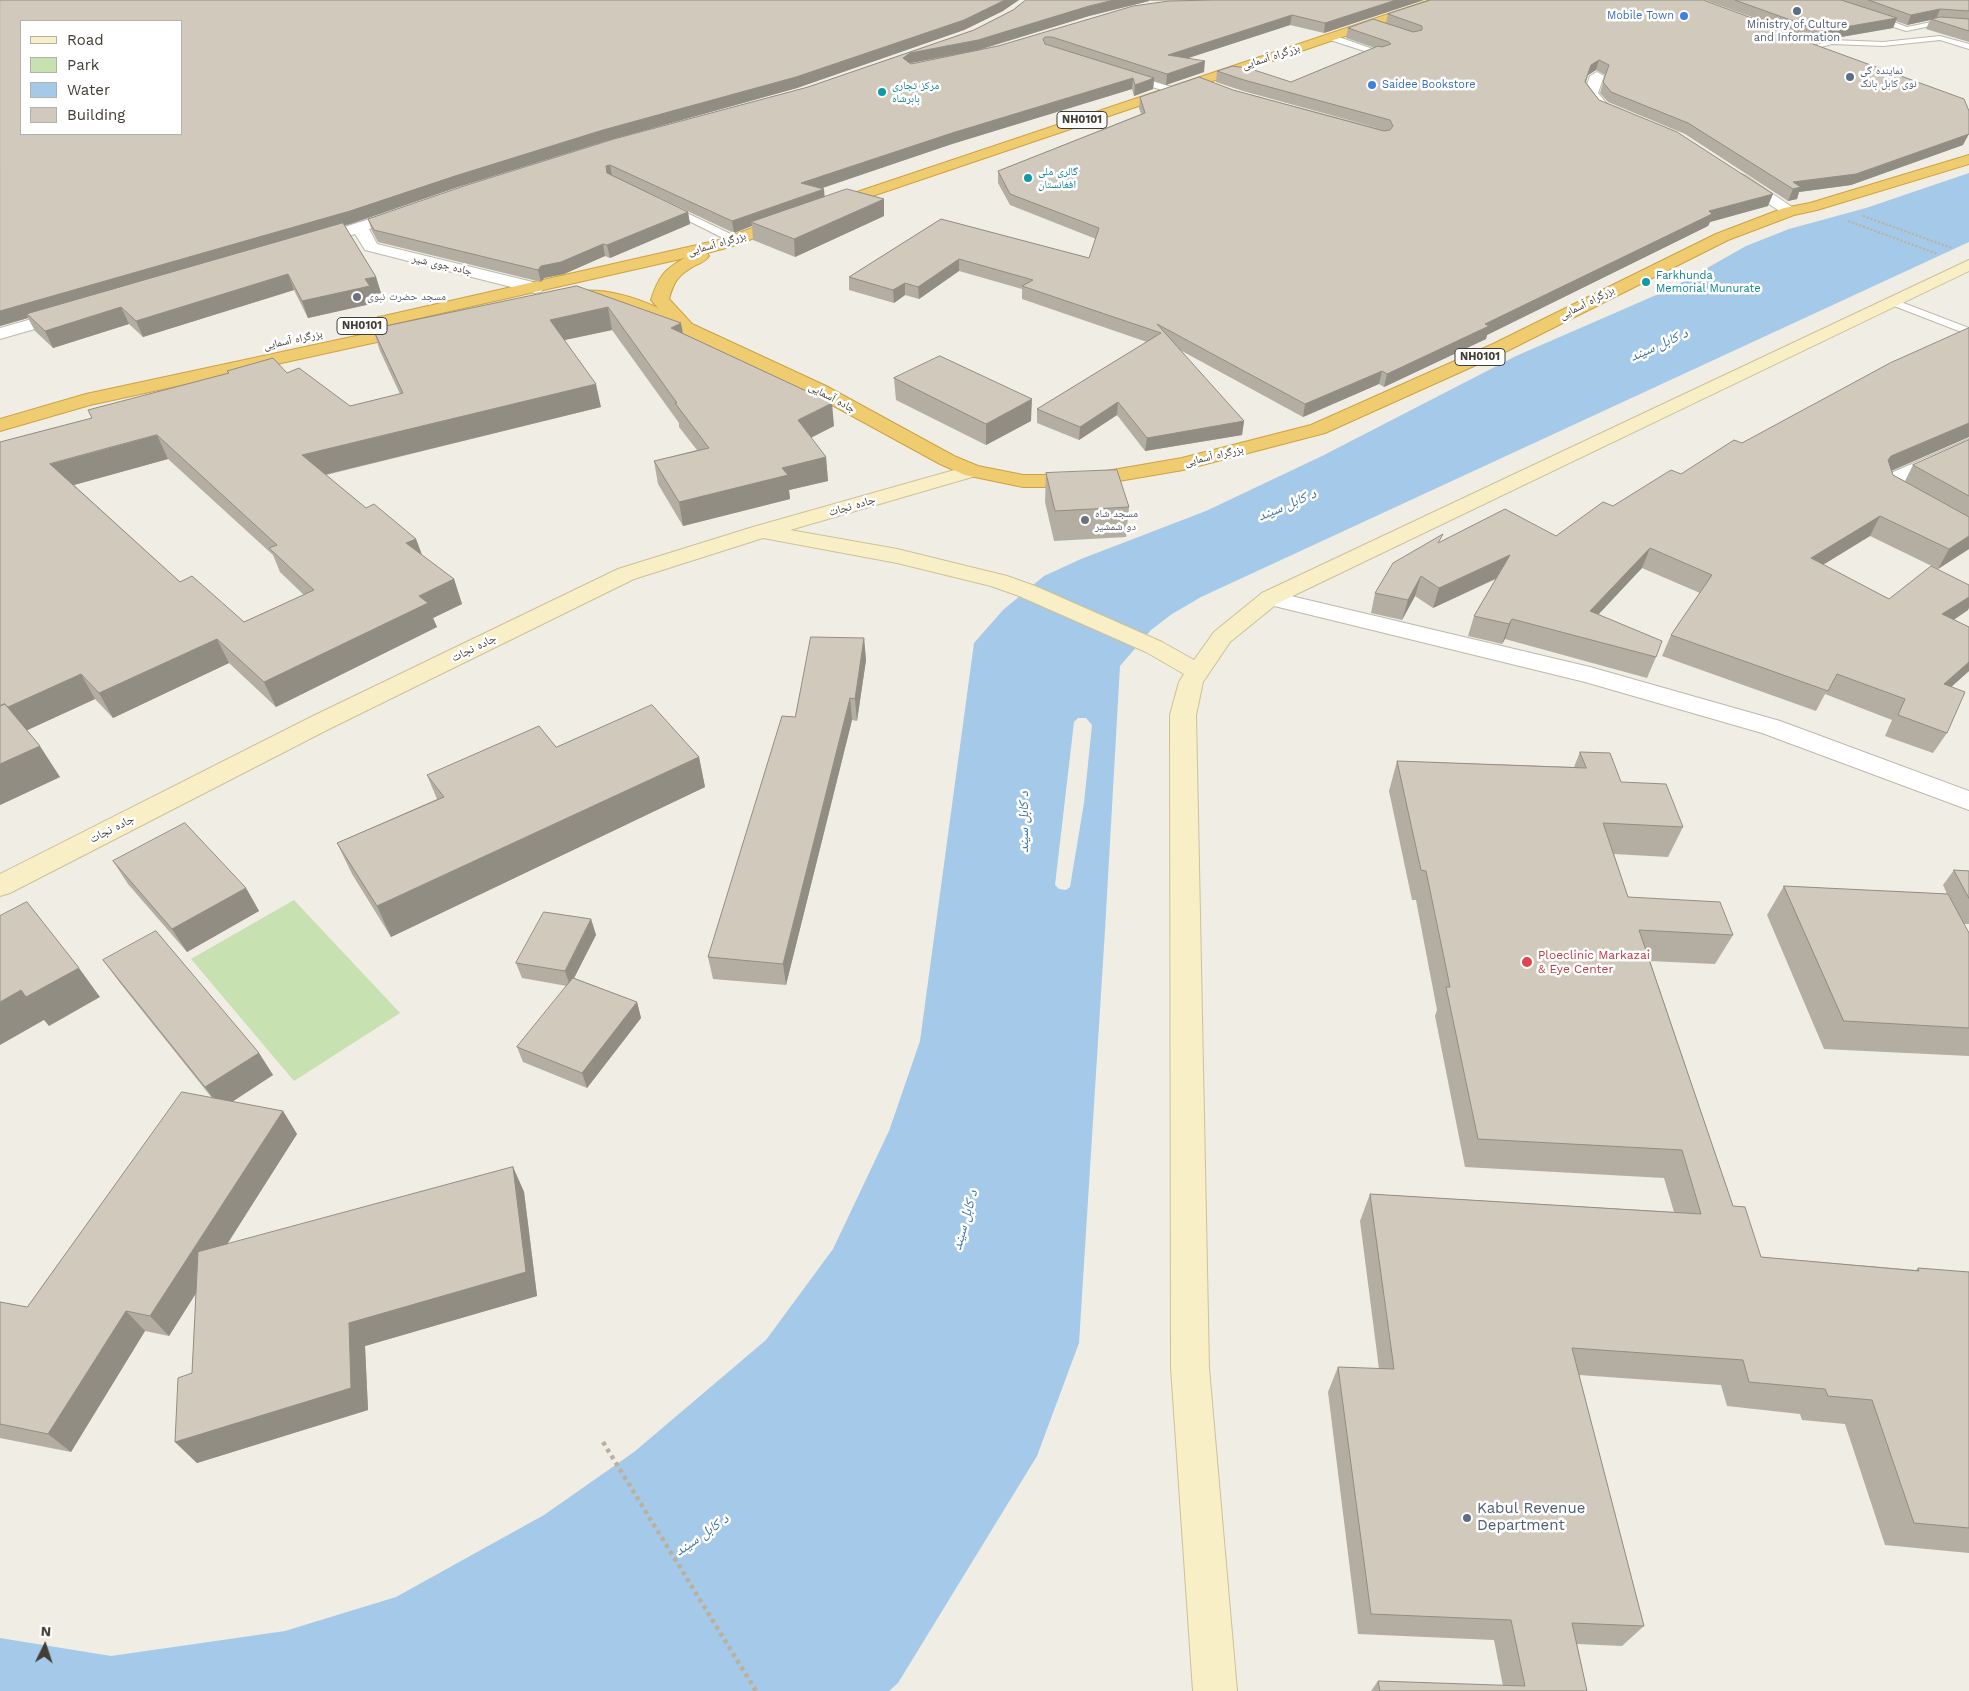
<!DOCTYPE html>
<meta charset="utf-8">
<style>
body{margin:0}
#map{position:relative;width:1969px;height:1691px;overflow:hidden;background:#f0ede4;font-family:"Work Sans",sans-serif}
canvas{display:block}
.legend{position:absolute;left:20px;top:20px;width:162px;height:115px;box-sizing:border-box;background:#fff;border:1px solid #b3b1ae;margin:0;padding:6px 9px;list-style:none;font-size:15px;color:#423d35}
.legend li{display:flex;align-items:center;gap:10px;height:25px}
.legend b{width:25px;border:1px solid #b3b1ae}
.north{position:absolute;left:20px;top:1621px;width:50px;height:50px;-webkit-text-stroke:4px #fff;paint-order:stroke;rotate:4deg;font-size:14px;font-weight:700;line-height:20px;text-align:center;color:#423d35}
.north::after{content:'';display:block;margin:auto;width:18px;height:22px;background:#423d35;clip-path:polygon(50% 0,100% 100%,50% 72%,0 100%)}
</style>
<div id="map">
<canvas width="1969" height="1691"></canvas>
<ul class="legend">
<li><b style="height:6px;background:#f9efc6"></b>Road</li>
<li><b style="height:14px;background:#c8e1b0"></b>Park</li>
<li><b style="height:14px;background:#a5c9e8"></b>Water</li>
<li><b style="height:14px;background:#d1c9bb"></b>Building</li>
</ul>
<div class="north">N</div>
</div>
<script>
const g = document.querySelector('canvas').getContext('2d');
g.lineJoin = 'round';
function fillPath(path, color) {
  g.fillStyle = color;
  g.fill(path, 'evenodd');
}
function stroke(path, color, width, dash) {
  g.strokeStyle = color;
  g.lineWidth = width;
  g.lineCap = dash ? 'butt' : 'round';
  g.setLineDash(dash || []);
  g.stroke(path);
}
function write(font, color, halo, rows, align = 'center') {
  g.font = font + ' "Work Sans","Noto Naskh Arabic",sans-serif';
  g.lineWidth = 5;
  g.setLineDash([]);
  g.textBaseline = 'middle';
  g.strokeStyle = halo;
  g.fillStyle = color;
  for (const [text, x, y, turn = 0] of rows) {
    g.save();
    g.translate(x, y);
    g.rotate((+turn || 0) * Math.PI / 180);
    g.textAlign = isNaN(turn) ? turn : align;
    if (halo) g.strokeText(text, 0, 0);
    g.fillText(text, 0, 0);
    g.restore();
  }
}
const green = new Path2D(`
 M294 900 400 1013 294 1081 191 959Z`);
const water = new Path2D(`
 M1969 173V242L1201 597 1172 614 1151 630 1120 666 1105 930 1079 1343 1037 1456 898 1683 889 1691H0V1638L111 1656 285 1631 396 1597 544 1515 634 1452 766 1340 833 1249 889 1131 920 1041 974 643 1003 610 1044 576 1081 559 1206 511 1322 456 1516 356 1670 289 1746 246 1789 229 1866 208ZM1078 718H1086L1092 725 1084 803 1070 887 1066 890 1059 889 1055 885 1074 722Z`);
const pathFar1 = new Path2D(`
 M1863 216 1952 248
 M1848 221 1938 254`);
const path = new Path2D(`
 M603 1442 756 1691`);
const lane = new Path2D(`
 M1869 15H1875L1907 27 1936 21 1969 23V27L1936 25 1906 31 1869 19Z
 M1327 35H1333L1387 54 1380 56 1327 39Z
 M1940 36 1969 44V49L1940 40 1883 46 1832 44 1817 48 1813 46 1832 40 1883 42Z
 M1132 75 1175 88 1176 90 1172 93 1129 80V76Z
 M668 204 739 238 740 240 735 243 731 242 665 209 663 207Z
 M1893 299 1969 328V335L1889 304 1887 302Z`);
const street = new Path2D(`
 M1597 72 1604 76 1598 93 1607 104 1622 110 1624 113 1622 116C1605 120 1593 105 1584 93L1590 76Z
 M1741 174 1746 176 1798 211 1796 214H1784L1736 182 1733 179 1736 176Z
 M405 208 411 210 413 213 411 216 369 229 377 244 541 284 544 288 541 292 535 293 365 250 355 234 312 247 306 245 304 242 306 239Z
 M67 309 73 310 76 314 73 318 0 339V328Z
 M1969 439V452L1900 484 1901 486 1969 523V538L1961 537 1884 493 1879 481 1882 477Z
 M1270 591 1590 667 1780 721 1969 791V810L1762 733 1585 682 1262 603 1259 598 1262 593Z`);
const secondary = new Path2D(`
 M1969 260V271L1278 603 1230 642 1203 682 1196 715 1209 1368 1237 1691H1193L1171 1368 1170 715 1179 682 1184 674 1146 652 1019 596 991 586 897 563 763 538 634 579 329 729 10 893 0 896V874L311 717 618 569 753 527 972 465 979 467 982 471 979 475 790 530 897 549 1007 576 1035 586 1162 642 1194 660 1214 632 1262 593Z`);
const highway = new Path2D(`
 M1430 0H1448L1446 2 834 209H824L821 206 824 203Z
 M1969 155V164L1817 210 1794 215 1728 240 1505 352 1325 433 1183 470 1107 483 1063 487H1023L965 475 940 464 812 394 627 307 603 302 566 301 563 297 566 293C597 286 630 295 658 308L651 300C658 278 664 269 685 258L384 326 378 325 375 321 378 317 384 316 719 240 789 215 795 217 797 220 795 223 730 247 707 253 709 256C706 261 701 263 696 265 678 275 674 281 669 299L692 324 826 386 954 456 978 466 1023 475H1063L1107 471 1182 458 1311 425 1493 344 1716 234 1784 208 1810 203Z
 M412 324 418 325 421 329 418 333 90 405 0 431V419L86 394Z`);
const wall = new Path2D(`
 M0 0 1003 11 964 30 797 88 606 141 458 187 345 226 376 277 381 293 372 295 375 303 308 318 294 290 143 337 129 324 53 348 35 331 28 318 0 326Z
 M1026 0H1206L1149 1 1089 16 979 50 1214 0H1424L1324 33 1290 25 1188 58 1204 72 1166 85 1154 81 1153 89 1134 96 1132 89 952 144 821 188 824 197 884 216 795 257 753 240 752 226 734 233 645 191 688 212 690 224 610 258 605 256 564 274 544 278 541 282 378 242 372 231 368 219 808 87 974 30 1013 10ZM969 52 911 64H910L911 63Z
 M1705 0H1969V42L1926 29 1930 20 1907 25 1896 21 1893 28 1818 41Z
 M1388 14 1798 35 1796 38 1963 145 1851 185 1799 192 1797 199 1788 201 1685 134 1608 102 1600 93 1605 75 1596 70 1588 75 1586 82 1599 100 1768 206 1710 222 1708 226 1487 335 1486 339 1384 387 1379 384 1303 417 1180 350 1244 421 1242 435 1145 451 1117 415 1079 440 1037 423V409L1147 342 1022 299V289L959 271 919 299 905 295 894 303 849 290V277L941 219 1089 258 1096 239 1010 205 998 183V171L1141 114 1139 108 1140 97 1233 90 1385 130 1243 91 1216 82 1217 71 1291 82 1375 48 1346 38 1348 28 1386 23Z
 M577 286 683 334 834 426 811 438 826 457 828 481 789 490 790 499 683 526 658 484 654 461 697 450 679 427V423L612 330 565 340 601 407 326 475 366 508 416 539 422 555 454 579 462 604 433 618 437 627 276 707 229 663 113 718 95 699 27 730 60 777 0 805V442L92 418 228 373 227 371 287 373 350 406 400 394 380 351 373 329ZM168 459 273 555 280 572 304 595 244 622 180 582 74 485Z
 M1969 328V437L1892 471 1893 475 1905 481 1913 465 1969 440V549L1938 569 1870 536 1823 565 1889 599 1968 610 1954 620 1969 627V671L1951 687 1947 733 1933 753 1885 736 1892 720 1825 694 1816 711 1662 656 1671 635 1700 593 1642 568 1598 614 1656 657 1647 678 1505 639 1502 644 1468 636 1474 616 1496 579 1433 608 1415 596 1402 620 1371 613 1375 593 1441 542 1556 536 1613 506 1681 474 1742 443Z
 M894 378 1031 421 986 445 896 400Z
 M1046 473 1129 507 1126 537 1054 541 1045 502Z
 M864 638 866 660 857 721 852 720 786 985 713 979 708 957 795 717Z
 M556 747 699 757 705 787 391 937 352 874 337 843 437 799 427 775Z
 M1580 752 1683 827 1668 857 1614 854 1628 897 1733 935 1715 964 1650 961 1733 1206 1761 1257 1916 1270 1918 1268 1969 1272V1553L1885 1545 1845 1424 1802 1420 1800 1414 1727 1406 1721 1385 1579 1375 1644 1626 1622 1646 1577 1644 1587 1691H1371L1378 1681 1503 1686 1494 1640 1358 1634 1328 1392 1338 1367 1379 1369 1360 1221 1370 1194 1674 1212 1664 1178 1465 1167 1435 1016 1437 1010 1416 900H1412L1389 791 1397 761 1574 767Z
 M113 861 246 888 259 911 187 952 128 884Z
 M1954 870 1969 871V924H1964L1969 933V1056L1824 1049 1767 915 1784 886 1947 894 1943 885Z
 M591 919 596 935 574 978 637 1002 641 1018 587 1088 523 1062 517 1047 567 986 522 978 516 963Z
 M103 960 259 1053 273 1075 232 1102 283 1111 297 1134 226 1245 513 1167 524 1192 537 1296 365 1346 368 1410 197 1463 175 1442 192 1373 196 1292 169 1336 145 1331 71 1452 0 1438V1302L27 1307 212 1098 120 983Z`);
const shadedWall = new Path2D(`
 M1005 0H1019L1003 11 964 30 797 88 606 141 458 187 353 223 30 317 27 314 28 318 0 326V311L455 176Z
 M1114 0H1149V1L1089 16 978 50 911 63 903 68V58L910 53Z
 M1396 0H1424L1324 33 1325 23Z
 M1940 9 1936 19H1931L1930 20 1907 25 1911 15Z
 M1292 15 1290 25 1167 65 1168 55Z
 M1897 18 1893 28 1818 41 1822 31Z
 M1599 60 1596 70 1588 75 1582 92 1591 65Z
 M1205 61 1204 72 1166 85 1167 74Z
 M1133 78 1132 89 952 144 802 195 801 183 952 133Z
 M1154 78 1153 89 1134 96 1135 85Z
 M1969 134 1963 145 1851 185 1799 192 1797 199 1788 201 1793 189V182Z
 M610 165 612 176 609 185 606 166Z
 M824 189 825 201 751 222 752 226 734 233 732 221Z
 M1773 194 1768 206 1710 222 1708 226 1487 335 1486 339 1384 387 1387 374 1709 211Z
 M884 199V216L795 257 794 239Z
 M688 212 690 224 610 258 607 245Z
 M603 244 605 256 564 274 544 278 541 282 538 270 541 266Z
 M959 259V271L919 299 918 287Z
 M288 274 294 290 143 337 136 321Z
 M376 277 381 293 372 295 375 303 308 318 302 301 365 279Z
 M905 283V295L894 303 893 290Z
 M121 307 129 324 53 348 45 331Z
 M608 307 612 330 555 342 550 320Z
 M681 323 685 345 671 328Z
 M1382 371 1379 384 1303 417 1305 404Z
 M596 384 601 407 311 478 302 455Z
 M1032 399 1031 421 986 445V424Z
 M1118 402 1117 415 1079 440 1080 427Z
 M832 403 834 426 800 443 798 420Z
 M1244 421 1242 435 1145 451 1147 438Z
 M1969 423V437L1881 475 1888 460 1891 456Z
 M157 435 168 459 63 488 50 464Z
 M826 457 828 481 789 490 790 499 683 526 679 502 782 468Z
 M1880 516 1870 536 1801 578 1811 558Z
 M1969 536V549L1938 569 1949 549Z
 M416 539 425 563 406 543Z
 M1650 548 1642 568 1583 631 1590 611Z
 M1510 555 1503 575 1433 608 1439 588Z
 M1421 576 1415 596 1402 620 1408 600Z
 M454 579 462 604 433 618 437 627 276 707 264 682 419 596Z
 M1969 597V608L1968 610 1930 635 1942 614Z
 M1512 619 1505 639 1502 644 1509 624Z
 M864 638 866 660 857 721 855 699Z
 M217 639 229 663 113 718 99 693Z
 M1969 662V671L1931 705 1944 684Z
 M81 674 95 699 6 740 0 710Z
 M850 698 852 720 786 985 783 964Z
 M40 746 60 777 0 805V764Z
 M699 757 705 787 391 937 377 906Z
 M246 888 259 911 187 952 172 929Z
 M591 919 596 935 570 986 565 971Z
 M79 968 100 997 49 1026 44 1020 0 1045V1002L21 990Z
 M637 1002 641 1018 587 1088 582 1073Z
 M259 1053 273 1075 221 1109 205 1087Z
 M283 1111 297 1134 169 1336 150 1316Z
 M513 1167 524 1192 537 1296 365 1346 368 1410 197 1463 175 1442 349 1323Z
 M126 1311 145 1331 71 1452 48 1434Z`);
const building = new Path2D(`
 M0 0H1005L964 20 796 77 603 130 455 176 350 211 0 311ZM21 21H181V134H21Z
 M1026 0H1114L1089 6 978 40 910 53 903 58 911 64 998 46 1133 6 1169 1 1214 0H1396L1325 23 1292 15 1168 55 1205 61 1167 74 1052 37H1045L1043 39 1045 44 1154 78 1135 85 1133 78 952 133 801 183 824 189 732 221 610 165 606 166 607 173 688 212 607 245 603 244 561 262 541 266 538 270 374 230 368 219 467 185 614 139 808 87 974 30 1013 10Z
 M1431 0H1703L1798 35 1791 36 1964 99 1969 111V134L1856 174 1793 182 1801 187 1793 189 1688 123 1611 92 1603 82 1609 65 1599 60 1591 65 1585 82 1599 100 1677 132 1773 194 1709 211 1712 214 1485 324 1489 326 1387 374 1382 371 1305 404 1157 324 1244 421 1147 438 1118 402 1080 427 1037 409 1161 333 1022 286 1033 280 959 259 918 287 905 283 893 290 849 277 941 219 1089 258 1099 228 1010 194 998 171 1145 113 1140 97 1199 77 1233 90 1384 131 1390 130 1393 126 1390 120 1244 80 1217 71 1233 66 1251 69 1291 82 1378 46 1382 47 1391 44 1389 42 1348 28 1373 19 1413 32 1422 30V26L1388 14Z
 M1735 0H1841L1897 18 1822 31Z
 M1869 0H1969V11L1940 9 1911 15Z
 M1941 17 1969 19V31L1931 19Z
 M847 189 884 199 794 239 751 222Z
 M343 223 376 277 365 279 370 286 302 301 288 274 136 321 121 307 45 331 27 314Z
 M577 286 681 323 671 328 832 403 798 420 826 457 782 468 788 475 679 502 654 461 709 448 675 403H677L608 307 550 320 596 384 302 455 366 508 374 504 416 539 406 543 454 579 419 596 428 603 264 682 217 639 99 693 81 674 8 707 5 704 0 706V442L92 418 88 410 229 373 227 371 273 358 287 373 299 368 350 406 403 393 373 329ZM157 435 277 545 269 548 314 590 244 622 192 576 180 582 50 464Z
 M1969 328V423L1891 456 1888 460 1893 475 1969 517V536L1949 549 1880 516 1811 558 1889 599 1931 566 1969 585V597L1942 614 1969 627V662L1944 684 1965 692 1947 733 1898 715 1905 699 1837 674 1828 691 1671 635 1712 575 1650 548 1590 611 1662 641 1656 657 1512 619 1509 624 1474 616 1510 555 1439 588 1421 576 1408 600 1375 593 1393 563 1443 534 1438 543 1505 509 1556 536 1603 502 1613 506 1671 470 1681 474 1734 440 1742 443 1890 363Z
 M940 356 1032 399 986 424 894 378Z
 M1969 440V496L1913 465Z
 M1117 470 1129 507 1055 511 1046 473Z
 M811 637 864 638 855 699 850 698 783 964 708 957 782 716 795 717Z
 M5 704 40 746 0 764V706Z
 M652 705 699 757 377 906 337 843 444 797 427 775 539 726 556 747Z
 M1580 752 1610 753 1621 782 1666 784 1683 827 1603 823 1628 897 1720 902 1733 935 1639 930 1733 1206 1745 1207 1761 1257 1919 1271 1918 1268 1969 1272V1528L1914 1523 1872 1400 1828 1396 1825 1389 1749 1382 1743 1360 1572 1348 1644 1626 1572 1623 1587 1691H1380L1378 1681 1525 1686 1511 1620 1371 1614 1338 1367 1394 1369 1370 1194 1701 1214 1682 1150 1478 1139 1446 987H1450L1426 871 1421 870 1397 761 1586 768Z
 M185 823 246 888 172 929 113 861Z
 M1954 870 1969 871V898Z
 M1784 886 1948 894 1969 933V1028L1844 1021Z
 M27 902 79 968 26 997 21 990 0 1002V916Z
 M544 912 591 919 565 971 516 963Z
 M156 931 259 1053 205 1087 103 960Z
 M573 978 637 1002 582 1073 517 1047Z
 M182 1092 283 1111 150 1316 126 1311 48 1434 0 1424V1302L27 1307Z
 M513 1167 526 1272 349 1323 351 1388 175 1442 178 1378 192 1373 198 1252Z`);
const markers = [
 [1797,11,5,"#5c6f8a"],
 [1684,16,5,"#3f7fe0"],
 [1850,77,5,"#5c6f8a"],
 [1372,85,5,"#3f7fe0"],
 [882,92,5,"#0f9aa8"],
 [1028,178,5,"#0f9aa8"],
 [1646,282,5,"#0f9aa8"],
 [357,297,5,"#6b7280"],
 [1085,520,5,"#6b7280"],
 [1527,962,6,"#e0444e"],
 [1467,1518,5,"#5c6f8a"]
];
const farShopnames = [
 ["Mobile Town",1674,16],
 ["Saidee Bookstore",1382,85,"left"]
];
const farServicenames = [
 ["Ministry of Culture",1797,25],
 ["and Information",1797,38],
 ["نماینده گی",1860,71,"left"],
 ["نوی کابل بانک",1860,84,"left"]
];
const farStreetnames = [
 ["بزرگراه آسمایی",1271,57,-18],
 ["بزرگراه آسمایی",717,244,-16],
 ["جاده جوی شیر",442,265,13],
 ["بزرگراه آسمایی",1587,303,-27],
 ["بزرگراه آسمایی",293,340,-12],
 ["جاده آسمایی",832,398,28],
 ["بزرگراه آسمایی",1214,456,-13]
];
const farCulturenames = [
 ["مرکز تجاری",892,86],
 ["بابرشاه",892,99],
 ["گالری ملی",1038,172],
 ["افغانستان",1038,185],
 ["Farkhunda",1656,276],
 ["Memorial Munurate",1656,289]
];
const shields = [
 [1082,120,50],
 [362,326,50],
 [1480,357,50]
];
const shieldNames = [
 ["NH0101",1082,120],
 ["NH0101",362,326],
 ["NH0101",1480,357]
];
const farWorshipnames = [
 ["مسجد حضرت نبوی",367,297],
 ["مسجد شاه",1095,514],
 ["دو شمشیر",1095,527]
];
const streetNames = [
 ["جاده نجات",852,506,-16],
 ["جاده نجات",474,648,-26],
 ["جاده نجات",112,829,-27]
];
const healthNames = [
 ["Ploeclinic Markazai",1538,955],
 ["& Eye Center",1538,969]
];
const waterNames = [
 ["د کابل سيند",1659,345,-24],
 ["د کابل سيند",1287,505,-23],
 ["د کابل سيند",1024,822,-90],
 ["د کابل سيند",965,1220,-74],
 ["د کابل سيند",702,1535,-35]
];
const nearServicenames = [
 ["Kabul Revenue",1477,1509],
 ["Department",1477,1526]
];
fillPath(green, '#c8e1b0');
fillPath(water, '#a5c9e8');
stroke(lane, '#beb8ab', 2);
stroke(street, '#beb8ab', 2);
stroke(secondary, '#ccc198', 2);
stroke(highway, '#cda242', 2);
stroke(pathFar1, '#bbb19b', 2, [2, 2]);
stroke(path, '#bbb19b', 4.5, [4, 4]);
fillPath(lane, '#fff');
fillPath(street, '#fff');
fillPath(secondary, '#f9efc6');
fillPath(highway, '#efcc70');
fillPath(wall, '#b4ada1');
fillPath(shadedWall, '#928d83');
fillPath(building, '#d1c9bb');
stroke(building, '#928d83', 1);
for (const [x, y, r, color] of markers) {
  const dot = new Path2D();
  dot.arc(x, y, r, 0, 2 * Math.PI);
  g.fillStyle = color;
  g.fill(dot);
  stroke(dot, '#fff', 2);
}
write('11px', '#366cbe', '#fff', farShopnames, 'right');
write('11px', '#4e5e75', '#fff', farServicenames);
write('11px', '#423d35', '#fff', farStreetnames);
write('11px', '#0d838f', '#fff', farCulturenames, 'left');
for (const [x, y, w] of shields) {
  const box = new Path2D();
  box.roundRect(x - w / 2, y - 8.5, w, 17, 4);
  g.fillStyle = '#fff';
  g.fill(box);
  stroke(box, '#423d35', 1);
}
write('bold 11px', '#423d35', null, shieldNames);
write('11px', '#5b616d', '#fff', farWorshipnames, 'left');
write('12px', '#423d35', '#fff', streetNames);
write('12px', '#be3a42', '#fff', healthNames, 'left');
write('italic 14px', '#3970a2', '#fff', waterNames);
write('15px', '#4e5e75', '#fff', nearServicenames, 'left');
</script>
